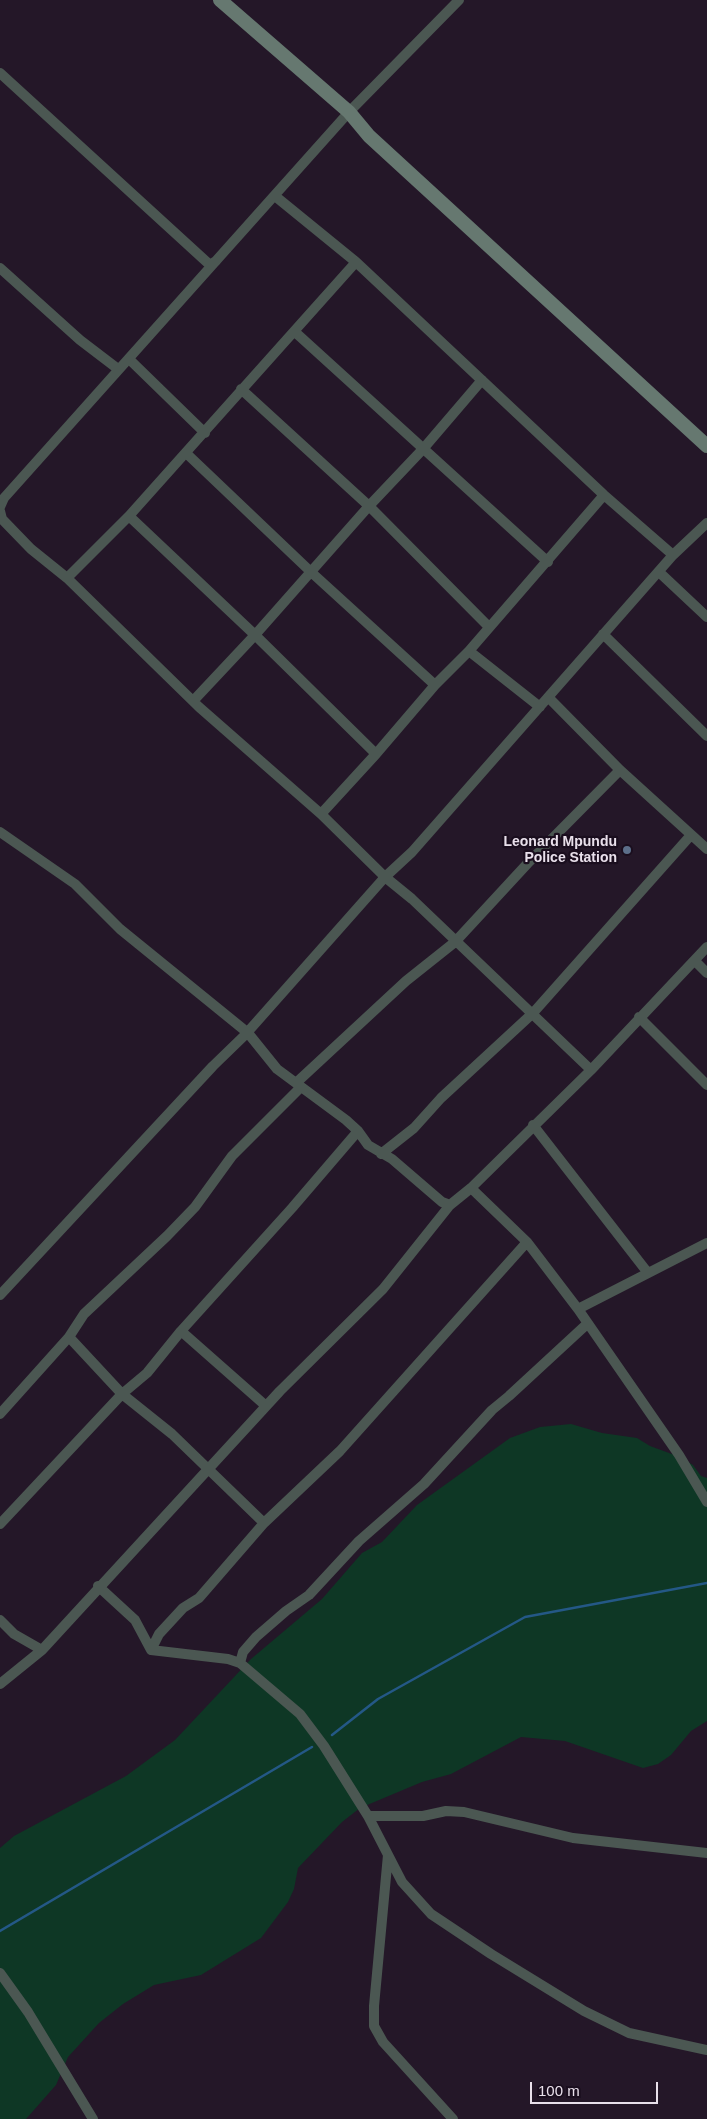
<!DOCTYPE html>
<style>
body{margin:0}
#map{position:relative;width:707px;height:2119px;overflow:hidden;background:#241728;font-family:Helvetica,sans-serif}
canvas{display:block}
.scale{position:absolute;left:530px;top:2082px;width:128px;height:22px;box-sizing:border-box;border:2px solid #e9e0eb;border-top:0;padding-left:6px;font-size:15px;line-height:18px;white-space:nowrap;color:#e9e0eb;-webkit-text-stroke:4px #1a0e1e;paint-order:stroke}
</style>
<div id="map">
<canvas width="707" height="2119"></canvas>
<div class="scale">100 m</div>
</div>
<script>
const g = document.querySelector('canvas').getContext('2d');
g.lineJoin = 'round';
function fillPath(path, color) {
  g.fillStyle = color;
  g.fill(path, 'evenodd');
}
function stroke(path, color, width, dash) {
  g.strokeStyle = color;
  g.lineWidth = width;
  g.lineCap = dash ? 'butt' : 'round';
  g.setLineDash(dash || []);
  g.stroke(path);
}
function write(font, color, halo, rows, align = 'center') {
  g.font = font + ' Helvetica,sans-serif';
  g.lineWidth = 4.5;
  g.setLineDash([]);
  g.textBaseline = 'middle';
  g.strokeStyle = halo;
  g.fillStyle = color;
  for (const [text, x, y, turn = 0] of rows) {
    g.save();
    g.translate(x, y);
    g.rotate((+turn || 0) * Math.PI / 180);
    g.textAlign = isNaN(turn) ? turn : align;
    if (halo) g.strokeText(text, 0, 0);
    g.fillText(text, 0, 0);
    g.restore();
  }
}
const green = new Path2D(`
 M571 1424 602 1433 637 1438 650 1446 680 1457 693 1465 701 1476 707 1478V1721L691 1731 671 1755 658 1764 643 1768 565 1741 521 1737 451 1774 422 1782 360 1808 342 1822 298 1868 294 1889 288 1902 261 1938 201 1975 154 1985 123 2004 99 2023 68 2057 56 2085 26 2119H0V1848L14 1836 126 1776 175 1740 251 1659 322 1599 362 1553 382 1542 417 1505 510 1438 540 1427Z`);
const stream = new Path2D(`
 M332 1735 378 1699 525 1617 707 1583
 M0 1931 312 1747`);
const street = new Path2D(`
 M0 73 210 265 216 261
 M275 196 356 262 604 495 673 555
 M0 268 80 340 118 369
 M295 332 548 562
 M129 359 205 433
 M241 389 369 506 489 627
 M186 453 311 572 435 685
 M0 507 4 498 349 112 459 0
 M0 511 2 519 31 549 67 578 199 707 321 814 385 877 412 899 591 1070
 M129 516 255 635 376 754
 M659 572 707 617
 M67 578 129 516 356 262
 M603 634 707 736
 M469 651 540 707
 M549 698 620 770 707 849
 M194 700 255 635 369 506 423 449 482 380
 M321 814 376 754 435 685 469 651 604 495
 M0 832 75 884 120 929 248 1033 277 1069 346 1120 358 1131 368 1145 392 1159 442 1202 450 1205 471 1188 591 1070 707 947
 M695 961 707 973
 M639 1017 707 1085
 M296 1083 406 981 455 942 528 863 620 770
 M301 1087 232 1156 195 1207 167 1236 84 1314 69 1337 122 1394 172 1434 264 1523 340 1451 527 1242
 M533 1125 648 1273
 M381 1154 414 1128 441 1098 533 1013 691 835
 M471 1188 527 1242 578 1309 679 1455 707 1502
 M0 1295 213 1066 245 1035 385 877 412 852 673 555 707 523
 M578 1309 707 1243
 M181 1331 266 1406
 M0 1414 69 1337
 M0 1524 122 1394 147 1373 181 1331 292 1208 358 1131
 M98 1586 135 1620 151 1650 228 1659 240 1663 300 1714 324 1746 368 1816 402 1882 431 1914 491 1954 584 2011 629 2033 707 2050
 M0 1620 14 1634 42 1650
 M151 1650 159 1634 183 1608 199 1598 264 1523
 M240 1663 243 1652 256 1637 286 1611 309 1595 359 1541 424 1484 492 1410 509 1396 587 1324
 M0 1684 42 1650 280 1391 383 1289 450 1205
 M368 1816H423L446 1811 464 1812 573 1838 707 1853
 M388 1855 374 2006V2026L383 2042 453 2119
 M0 1973 28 2012 93 2119`);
const secondary = new Path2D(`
 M220 0 349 112 369 136 707 446`);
const markers = [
 [627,850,5,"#5c6f8a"]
];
const poiNames = [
 ["Leonard Mpundu",617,842],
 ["Police Station",617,858]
];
fillPath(green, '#0e3725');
stroke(stream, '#245886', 2.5);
stroke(street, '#4b5752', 10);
stroke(secondary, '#667870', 14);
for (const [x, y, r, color] of markers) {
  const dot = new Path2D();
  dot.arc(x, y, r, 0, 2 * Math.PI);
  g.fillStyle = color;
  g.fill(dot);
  stroke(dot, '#1a0e1e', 2);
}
write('bold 14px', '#e9e0eb', '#1a0e1e', poiNames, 'right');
</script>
